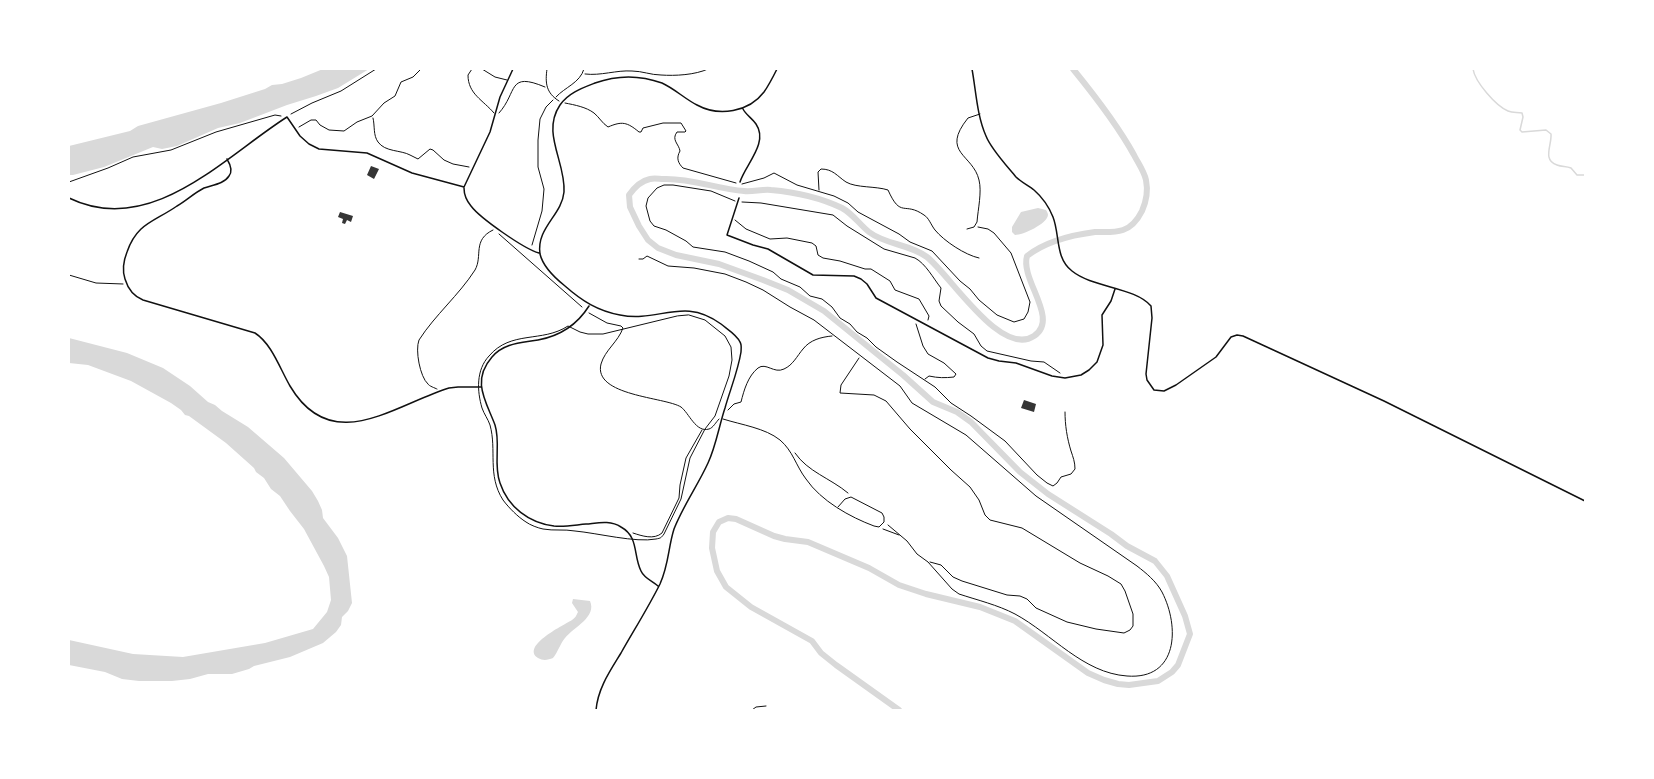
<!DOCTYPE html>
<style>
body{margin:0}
#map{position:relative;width:1654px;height:779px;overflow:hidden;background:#fff;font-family:"Titillium Web",sans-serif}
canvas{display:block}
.frame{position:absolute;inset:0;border:70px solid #fff;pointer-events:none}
</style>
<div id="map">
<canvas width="1654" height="779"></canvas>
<div class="frame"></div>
</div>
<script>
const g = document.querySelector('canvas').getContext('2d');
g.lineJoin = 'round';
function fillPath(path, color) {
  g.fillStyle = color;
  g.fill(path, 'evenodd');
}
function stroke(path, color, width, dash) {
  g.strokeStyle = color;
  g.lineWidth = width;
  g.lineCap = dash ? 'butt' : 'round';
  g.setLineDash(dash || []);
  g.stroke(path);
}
const water = new Path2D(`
 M323 69H369L338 88 316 96 287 105 240 123 218 128 177 146 162 149 153 147 104 167 73 175H69V146L130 131 138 126 221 103 265 89 272 85 282 84 301 78Z
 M1038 208 1046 210C1047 212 1048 213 1048 215 1047 224 1023 235 1015 235L1012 232V227L1021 212Z
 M69 338 127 353 163 368 190 386 208 402 215 405 222 411 248 427 284 458 312 491 318 501 322 510 323 518 338 538 347 556 352 603 348 611 342 617 341 625 336 632 323 643 290 657 254 666 249 669 232 674H208L190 679 172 681H139L122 679 105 672 69 665V640L133 654 183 657 265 643 313 629 327 612 331 600 329 577 324 566 304 529 290 511 280 496 271 489 264 478 256 472 254 468 226 443 189 416 185 415 181 410 171 403 131 381 88 365 69 363Z
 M573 599 590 601C597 617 574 627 565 638 560 644 558 652 553 658 548 660 543 661 538 658 520 646 566 624 572 620 576 617 576 616 578 612L572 603Z`);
const stream = new Path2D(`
 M1473 69C1475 82 1496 106 1508 111 1513 113 1517 112 1522 113L1523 117 1520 130 1522 132 1546 130 1551 134C1552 145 1542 160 1557 165 1562 167 1566 166 1571 168L1577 175H1585`);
const river = new Path2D(`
 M899 710 836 665 821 653 812 641 751 607 726 587 717 571 712 548 713 532 719 522 728 518 736 519 774 536 785 539 808 542 869 568 899 585 926 594 980 607 1015 621 1088 673 1104 680 1118 684 1129 685 1158 681 1172 672 1178 665 1190 634 1185 616 1167 576 1155 561 1127 546 1111 534 1048 494 1020 472 971 422 957 412 933 402 903 375 824 311 788 290 763 280 719 264 676 255 658 248 648 240 639 226 630 207 629 195C634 188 640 181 650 179 654 178 659 179 664 179 691 178 717 189 744 191 753 192 762 189 771 190 794 192 821 198 842 208 853 214 859 224 869 232 886 245 910 244 927 257 950 275 1001 358 1034 336 1060 319 1020 280 1027 256 1046 241 1072 235 1095 232 1104 232 1114 233 1123 230 1132 227 1138 219 1142 211 1146 202 1148 190 1146 180 1144 171 1138 163 1134 155 1117 124 1095 96 1073 69`);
const building = new Path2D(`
 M371 166 379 169 374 179 367 175Z
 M340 212 353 216 351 222 347 220 345 224 342 223 343 219 338 217Z
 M1024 400 1036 404 1034 412 1021 408Z`);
const path = new Path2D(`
 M547 69C545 83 546 93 559 101
 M585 74C601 76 616 70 632 71 642 71 651 75 661 75 675 76 695 75 708 69
 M556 97C565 87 580 83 584 69
 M565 103C575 105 586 107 594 113 599 117 602 123 608 127 622 121 627 122 639 132H641L643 128 663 123H681L686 131 685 132H677C671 140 679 144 680 151 676 158 678 163 683 168L736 183
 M499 113C518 92 507 71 545 87
 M291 114 312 103 341 91 376 69
 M373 118C375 126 373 135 378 142 385 152 401 150 410 155 413 156 415 158 418 159L430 149 433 150 444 160 453 164 469 167
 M299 127 311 120H316L320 125 329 130 344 131 357 122 372 116 384 103 395 96 401 82 413 77 421 69
 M69 182 108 168 133 157 171 150 216 132 275 115 281 116
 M742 184 764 178 774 173 797 185 834 196 848 203 858 212 899 234 910 242 932 251 960 281 970 289 979 300 997 315 1014 322 1024 319 1028 312 1030 302 1011 253 994 233 988 229 978 227
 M819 190 818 172 821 169C833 169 837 176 846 182 856 188 876 186 888 190 901 219 904 201 924 215 929 218 931 225 935 230 944 241 965 255 979 258
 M735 201 711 191 673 185H664L657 188 648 198 646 206 650 221 654 226 666 230 686 241 693 247 725 252 749 261 773 272 781 279 800 287 810 296 822 299 832 307 840 318 850 324 857 332 867 338 876 347 897 362 935 387 951 403 971 416 1005 441 1037 475 1047 483 1053 486 1057 483 1061 477 1071 474 1075 469C1075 462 1073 457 1071 451 1067 438 1065 425 1065 412
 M742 202 761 203 833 215 847 226 884 249 915 258C926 264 933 278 941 288L939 301 941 306 958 322 974 334 981 346 987 351 1031 361 1044 362 1060 373
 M735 220 746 229 770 239 787 238 812 243 816 246 818 255 823 258 840 261 865 269H871L890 281 895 290 919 299 929 316 928 320
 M499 234 582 307
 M532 245 542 211 544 189 538 167V140L540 119 546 107 553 100
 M639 259H643L647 256 668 266 694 268 725 274 746 282 763 290 790 307 814 320 900 386 912 403 966 435 1036 496 1137 566C1146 573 1156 581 1162 592 1180 627 1178 680 1127 676 1083 673 1052 634 1015 614 998 605 977 600 959 594L952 589 928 562 917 554 907 541 888 525
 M69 275 96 283 123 284
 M589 313 607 323 621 326 623 328C618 342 605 350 601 364 593 396 665 397 681 407 689 413 696 433 709 429 713 428 716 422 719 419
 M689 315 705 320 725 336 731 347 732 360 729 376 715 416 705 429 690 458 681 499 664 534C661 538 661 538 656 539 636 543 597 533 575 531 564 529 554 531 543 529 538 528 530 525 526 522 518 517 509 508 503 500 487 475 497 450 490 425 488 419 484 414 482 408 477 391 476 370 489 356 511 330 542 343 568 326L580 332 588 334H603L677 316Z
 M916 324 923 346 928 354 944 363 956 374 954 377C945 378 938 378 929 376L925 379
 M859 358 841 385 840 393 874 395 886 401 910 429 951 470 970 487 979 500 985 515 990 520 1022 528 1080 563 1108 576 1121 584 1125 591 1133 614V626L1130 630 1124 633 1096 629 1067 622 1036 608 1027 599 1020 596 1007 595 962 581 953 577 941 565 930 562
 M437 389C435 388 429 386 428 384 420 377 415 350 419 340 435 315 459 295 475 270 483 256 472 240 493 230
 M728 410 734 404 741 402C744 390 748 376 758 368 766 362 774 374 784 369 793 365 797 356 803 349 810 340 821 337 832 336
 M795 453C808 472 830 478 848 493
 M883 529 899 535
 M633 533C642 536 654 540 662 533L679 498 680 485 686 458 702 430`);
const service = new Path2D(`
 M472 69 468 75C468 94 483 100 494 113
 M482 69 495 77 507 80
 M967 229 974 227 977 222C978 209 982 192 979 180 973 154 940 153 968 118L980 114
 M723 419C742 425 765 428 780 440 793 451 796 466 806 479 821 501 850 517 874 526L879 527 884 522V517L882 513 851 497 845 499 838 507
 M752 710 756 707 766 706`);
const minor = new Path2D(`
 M972 69C976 91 977 116 986 136 991 149 1007 166 1016 177 1021 182 1029 186 1034 190 1042 197 1049 207 1053 217 1060 235 1055 258 1072 271 1093 288 1135 287 1151 306L1152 318 1146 374 1147 380 1154 390 1164 391 1176 385 1216 357 1231 337 1237 335 1243 336 1384 401 1585 501
 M227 159C230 164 233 171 229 176 224 184 212 185 204 188 194 193 186 201 177 206 154 222 137 223 127 252 123 262 122 270 125 279 128 289 133 296 143 300L255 333C272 344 280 369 290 386 332 457 394 405 449 388L458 387H481
 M740 182C745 165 769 143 756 124 752 118 746 115 743 109
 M464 188C464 195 466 200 471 206 480 218 524 249 539 253
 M69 198C151 238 224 157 287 117L300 136 309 144 319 149 367 153 412 173 464 187 490 132 500 97 513 69
 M739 198 727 235 753 245 768 249 813 275 854 276 861 279 867 284 876 298 988 358 999 361 1016 363 1052 376 1065 378 1081 375 1089 370 1097 362 1103 345 1102 315 1111 301 1115 289
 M589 306C577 325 560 336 538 340 521 343 504 343 492 357 471 381 486 401 495 425 501 444 493 464 500 483 508 507 529 523 554 526 565 527 575 525 586 524 598 523 610 520 621 527 639 537 633 555 641 571 644 578 652 581 658 586
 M596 710C598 688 610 671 621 653 634 630 648 608 660 584 669 564 668 548 674 529 683 506 698 485 708 463 716 446 719 426 725 408 730 390 738 371 741 352 741 349 742 345 740 342 737 335 727 329 721 324 683 296 659 323 620 315 598 311 582 301 565 286 555 278 543 267 540 254 536 228 562 215 564 192 566 162 541 133 560 105 568 93 582 88 595 83 617 75 640 75 662 83 675 89 685 99 697 105 719 117 749 112 764 92 769 85 773 77 777 69`);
fillPath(water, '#d9d9d9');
stroke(stream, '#d9d9d9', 1.5);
stroke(river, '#d9d9d9', 6);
fillPath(building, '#353535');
stroke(path, '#111', 1);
stroke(service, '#111', 1);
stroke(minor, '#111', 1.5);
</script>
